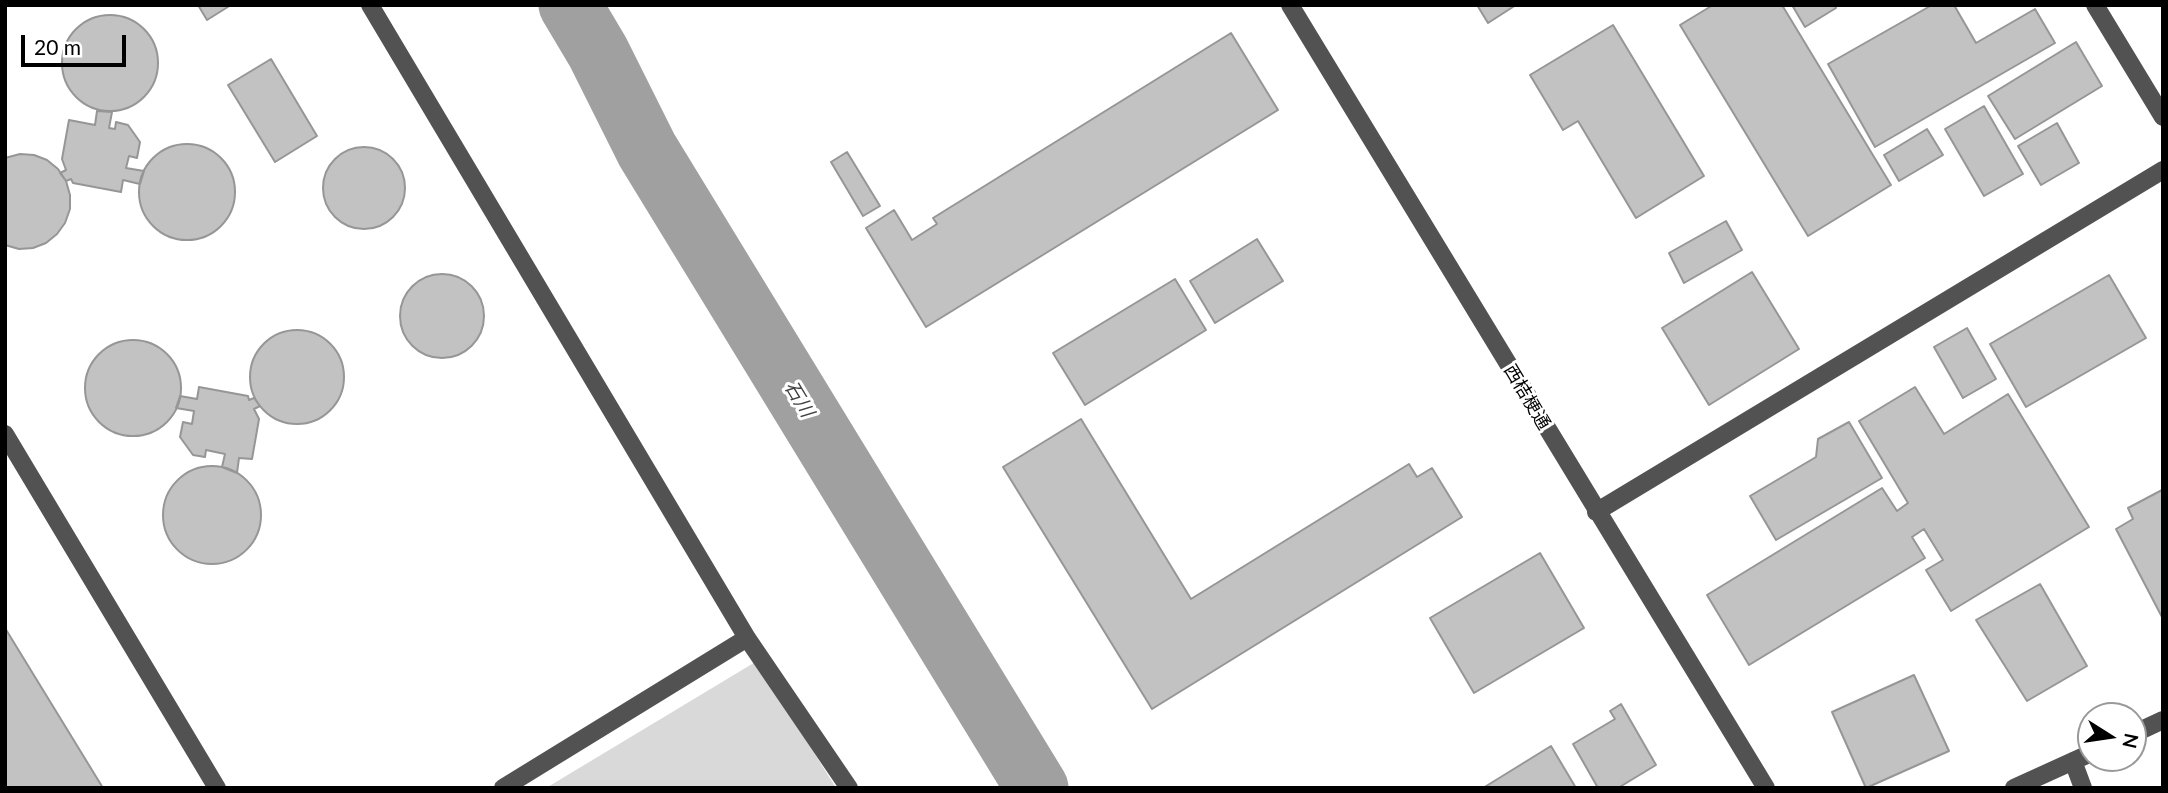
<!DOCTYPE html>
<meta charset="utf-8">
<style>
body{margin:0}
#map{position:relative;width:2168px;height:793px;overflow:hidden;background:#fff;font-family:Lato,sans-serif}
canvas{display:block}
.frame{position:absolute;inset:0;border:7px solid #000;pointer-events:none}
.north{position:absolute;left:2077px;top:702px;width:70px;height:70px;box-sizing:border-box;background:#fff;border:2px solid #999;border-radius:50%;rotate:102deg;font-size:19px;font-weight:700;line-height:28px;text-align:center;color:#000}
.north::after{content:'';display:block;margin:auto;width:24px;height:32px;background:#000;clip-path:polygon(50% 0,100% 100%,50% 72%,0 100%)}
.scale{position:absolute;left:21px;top:35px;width:105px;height:32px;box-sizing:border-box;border:4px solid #000;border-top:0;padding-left:9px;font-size:21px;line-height:24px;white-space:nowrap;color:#000;-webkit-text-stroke:5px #fff;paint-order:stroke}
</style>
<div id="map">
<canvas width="2168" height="793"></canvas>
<div class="frame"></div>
<div class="north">N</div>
<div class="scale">20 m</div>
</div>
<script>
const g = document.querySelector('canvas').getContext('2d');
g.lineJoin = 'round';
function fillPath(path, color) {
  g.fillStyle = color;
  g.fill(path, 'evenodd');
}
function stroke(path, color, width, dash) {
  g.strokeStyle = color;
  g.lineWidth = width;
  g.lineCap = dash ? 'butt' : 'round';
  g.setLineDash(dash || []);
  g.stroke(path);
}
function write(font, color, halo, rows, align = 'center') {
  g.font = font + ' Lato,"Noto Sans JP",sans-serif';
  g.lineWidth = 6;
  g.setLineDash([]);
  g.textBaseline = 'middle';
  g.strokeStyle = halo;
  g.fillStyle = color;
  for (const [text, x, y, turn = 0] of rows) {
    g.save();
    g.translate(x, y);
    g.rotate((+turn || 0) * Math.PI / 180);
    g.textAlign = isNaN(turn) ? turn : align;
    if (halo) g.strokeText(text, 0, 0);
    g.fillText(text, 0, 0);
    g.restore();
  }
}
const green = new Path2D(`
 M757 661 836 788H546Z`);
const river = new Path2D(`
 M570 5 598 52 647 150 1037 788`);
const building = new Path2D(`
 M198 5H231L207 20Z
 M1477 5H1516L1488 23Z
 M1713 5H1782L1891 185 1808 236 1680 25Z
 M1792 5H1835L1836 8 1805 27Z
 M1932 5H1954L1976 43 2035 9 2055 43 1875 147 1828 64Z
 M62 63a48 48 0 1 1 96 0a48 48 0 1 1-96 0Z
 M1613 25 1704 176 1636 218 1578 121 1563 130 1530 75Z
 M1231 33 1278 110 926 327 866 228 894 210 912 240 937 224 933 218Z
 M2076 42 2102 86 2015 139 1988 96Z
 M271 59 317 136 275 162 228 85Z
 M1984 106 2023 174 1984 196 1945 129Z
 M97 111 112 112 109 128 115 129 116 122 128 125 140 142 137 158 129 156 126 168 144 171 140 184 123 180 121 192 73 183 71 179 66 181 60 173 66 170 62 159 69 120 95 125Z
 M2057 123 2079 163 2041 185 2018 146Z
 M1927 129 1943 155 1899 181 1884 155Z
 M139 192a48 48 0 1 1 96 0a48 48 0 1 1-96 0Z
 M323 188a41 41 0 1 1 82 0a41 41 0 1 1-82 0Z
 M847 152 880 206 863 216 831 162Z
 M20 154 34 155 47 160 58 169 66 181 70 195V209L65 223 57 234 46 243 33 248 19 249 5 245V158Z
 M1726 221 1742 250 1684 283 1669 253Z
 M1257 239 1283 281 1215 323 1190 281Z
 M1752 272 1799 349 1709 405 1662 328Z
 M400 316a42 42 0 1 1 84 0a42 42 0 1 1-84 0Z
 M2109 275 2146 338 2026 407 1990 344Z
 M1175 279 1206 330 1085 405 1053 353Z
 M1967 328 1996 379 1963 398 1934 347Z
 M250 377a47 47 0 1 1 94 0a47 47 0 1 1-94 0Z
 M85 388a48 48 0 1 1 96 0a48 48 0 1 1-96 0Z
 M199 387 248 396 249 400 254 398 260 406 254 409 259 419 252 459 239 458 237 473 222 467 225 454 206 450 205 457 193 455 180 437 183 422 192 424 194 411 176 408 180 396 197 399Z
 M1915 387 1944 434 2008 394 2089 527 1951 611 1926 570 1943 560 1924 529 1912 537 1925 558 1749 665 1707 595 1882 488 1897 511 1908 503 1859 421Z
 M1081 419 1191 599 1409 464 1417 477 1432 468 1462 517 1152 709 1003 467Z
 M1849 422 1882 478 1776 540 1750 496 1816 457 1818 439Z
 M163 515a49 49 0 1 1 98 0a49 49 0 1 1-98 0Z
 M2162 490 2163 492V619L2116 529 2133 519 2128 508Z
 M1540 553 1584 628 1474 693 1430 618Z
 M2040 584 2087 666 2027 701 1976 620Z
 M5 628 103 788H5Z
 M1914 675 1949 751 1866 788 1832 712Z
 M1621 704 1656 765 1618 788H1598L1573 744 1615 719 1610 711Z
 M1551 746 1576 788H1483Z`);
const minor = new Path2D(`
 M370 5 747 638 849 788
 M1290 5 1766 788
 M2095 5 2163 117
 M5 434 217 788
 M1596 512 2163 170
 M2133 734 2163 720
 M2073 761 2083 788
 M503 788 747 638
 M2014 788 2091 753`);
const streetNames = [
 ["西桔梗通",1527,397,59]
];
const waterNames = [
 ["石川",799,399,59]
];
fillPath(green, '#d9d9d9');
stroke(river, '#a0a0a0', 63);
fillPath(building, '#c2c2c2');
stroke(building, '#969696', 2);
stroke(minor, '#525252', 18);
write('18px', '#000', '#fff', streetNames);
write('italic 19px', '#414141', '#fff', waterNames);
</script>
